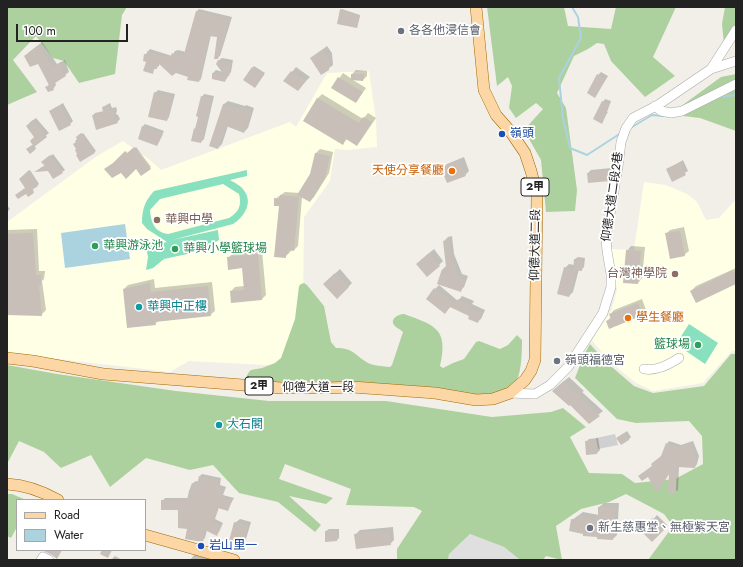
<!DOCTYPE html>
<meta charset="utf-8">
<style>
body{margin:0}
#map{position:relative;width:743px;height:567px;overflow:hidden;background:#f2efe9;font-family:Jost,sans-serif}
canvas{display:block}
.frame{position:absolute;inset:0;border:8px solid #222;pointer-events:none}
.legend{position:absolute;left:16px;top:499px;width:130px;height:52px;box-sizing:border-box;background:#fff;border:1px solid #a7a7a7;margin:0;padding:5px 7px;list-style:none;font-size:12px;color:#222}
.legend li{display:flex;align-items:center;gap:8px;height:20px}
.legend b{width:20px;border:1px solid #a7a7a7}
.scale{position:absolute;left:16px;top:24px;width:112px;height:18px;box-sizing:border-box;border:2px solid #222;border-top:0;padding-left:5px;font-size:12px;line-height:14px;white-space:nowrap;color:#222;-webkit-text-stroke:3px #fff;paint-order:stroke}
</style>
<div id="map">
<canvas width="743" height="567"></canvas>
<div class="frame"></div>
<ul class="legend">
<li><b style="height:5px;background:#fcd6a4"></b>Road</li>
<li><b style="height:11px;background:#aad3df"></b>Water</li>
</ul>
<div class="scale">100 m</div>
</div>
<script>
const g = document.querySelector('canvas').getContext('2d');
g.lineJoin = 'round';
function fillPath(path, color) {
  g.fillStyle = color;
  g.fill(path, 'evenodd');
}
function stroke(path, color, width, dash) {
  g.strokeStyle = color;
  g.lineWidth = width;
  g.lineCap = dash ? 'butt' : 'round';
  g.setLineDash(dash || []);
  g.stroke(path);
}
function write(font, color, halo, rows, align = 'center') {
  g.font = font + ' Jost,"Noto Sans TC",sans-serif';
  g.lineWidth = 3.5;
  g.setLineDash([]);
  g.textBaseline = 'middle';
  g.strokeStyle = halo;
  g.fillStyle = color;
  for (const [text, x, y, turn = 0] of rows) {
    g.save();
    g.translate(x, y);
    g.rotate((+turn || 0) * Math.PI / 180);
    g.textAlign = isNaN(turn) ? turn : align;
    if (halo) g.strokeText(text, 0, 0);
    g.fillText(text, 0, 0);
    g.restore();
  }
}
const residential = new Path2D(`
 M470 534 504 547 520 560H448L449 554Z`);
const education = new Path2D(`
 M369 71 376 120 377 147 347 150 335 149 330 181 304 217 303 314 285 366 189 361 170 372 7 353V222L97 156 123 141 150 160 161 170 290 122 296 127 327 73Z
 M644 182 666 185 687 194 697 202 706 220 719 218 736 199V351H732L703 383 653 391 636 383 608 360 592 340 611 311 617 290 611 258V249L634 250Z`);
const religious = new Path2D(`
 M615 434 618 445 598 449 596 438Z`);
const forest = new Path2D(`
 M7 7H127L122 15 115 74 79 83 64 61 53 58 36 36 13 60 37 92 7 105Z
 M487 7H564L568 26 611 29 616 7H676L653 57 675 76 645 97 611 61 604 44 597 43 588 49 574 56 557 93 566 108 577 190 575 211 546 212 541 160 524 130 543 109 536 103 516 118 509 108 512 86 508 77 497 86Z
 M725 7H736V24L724 44 722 24Z
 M736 74V131L700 118 666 114 680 107 721 77Z
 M304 283 307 285 324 306 331 342 336 348C354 348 354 355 368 363 374 366 382 366 390 367L392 365 403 332C400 329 396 328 394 325 390 319 398 314 404 314 434 325 449 328 440 366L443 368 453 363 464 359 476 342 479 341 500 349 508 345 517 335 522 340C522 352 522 381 511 388 503 393 493 395 484 398L285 387 238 380 245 379 249 372 251 370 262 368 275 363 281 358 295 319 299 286 301 284Z
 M590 344 606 362 634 386 653 393 704 386 731 354H736V560H648L673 526 664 514 626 494 609 502 581 509 556 526 562 560 546 556 543 560H520L504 547 470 534 449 554 448 560H397V549L422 511 414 507 346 505 351 489 285 464 279 479 333 498 326 504 289 496 321 525 315 532 278 502 239 493 213 465 190 470 146 458 110 487 91 455 61 468 44 452 19 441 7 464V365L57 374 176 391 269 401H386L492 417 551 412 563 408 586 427 570 437 589 473 622 474 635 483 675 479 703 464 702 436 689 421 636 423 617 419 575 378 584 355Z
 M7 494H12L26 500H17V527L11 538 7 536Z`);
const pitch = new Path2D(`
 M247 170V176L230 180C235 183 242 186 245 192 253 204 243 218 233 224L172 240 218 230 219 240 201 251 164 259 153 268 146 270 148 257 146 247 167 242 147 229 142 223C142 209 145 201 154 191ZM223 184 239 194C242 205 239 212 229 218L168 234C154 232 151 222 150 210L160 199Z
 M689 324 718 343 705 364 680 347 678 341Z`);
const water = new Path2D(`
 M125 224 130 259 65 268 61 233Z`);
const shadow = new Path2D(`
 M199 9 232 17 220 56 217 58 218 36 211 35 201 79 199 81 189 76 176 72 160 62 159 66 155 68 152 73 147 61 145 55 150 49 172 56 175 51 178 50 186 52 197 11Z
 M342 9 360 15 357 27 341 10Z
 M42 42 57 64 65 60 69 72 55 82 56 85 53 89 47 87 49 85 39 62 28 53Z
 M327 46 332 53 333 65 328 69 312 58Z
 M222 58 233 60 231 72 225 81 213 78V73L216 70 223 72 219 60Z
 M254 66 265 73 256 85 245 80Z
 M296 67 310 77 302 85 285 81Z
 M356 70 367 71V76L363 80H353L366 88 356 102 333 87 343 73 352 79V74Z
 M601 72 608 76 595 97 598 75Z
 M158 90 175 94 169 117 167 120 155 93Z
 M204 94 214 96 204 139 201 142 193 140 195 129 197 127 202 97Z
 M322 94 363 119 368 113 376 118 361 140 357 144 347 139 343 143 305 121 318 98Z
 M605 99 611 101 607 112H608L601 122 603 102Z
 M228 101 245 106 246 105 254 108 248 128 244 132 228 126 222 144 218 148 210 145 224 104Z
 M63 103 73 121 70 124 50 111Z
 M110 103 112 108 116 107 117 110 116 114 118 115 120 119 117 122 93 116 95 113 104 111 103 107Z
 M36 118 49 133 34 145 36 148 30 153 28 149 34 144 36 137 29 123Z
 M145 124 164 131 157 145 142 127Z
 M83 133 96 151 81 161 78 136Z
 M136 147 151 167 141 175 137 168 121 172 115 162 126 151 128 154Z
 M320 149 333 152 329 173 314 197 310 201 302 197 298 246 294 250H292L285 257 280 205 275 199 285 192 300 193 311 174 316 153Z
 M53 154 65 170 62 172 49 170 36 171 45 165V160Z
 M464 157 469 171 465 175 442 168 447 164Z
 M683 160 688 171 672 180 667 170Z
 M611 168 612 177 609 180 588 173 591 170Z
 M30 170 39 184 32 189 34 191 33 192 27 188 20 179Z
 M7 205 10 209 7 212Z
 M684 227 689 251 684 255 666 234 670 230Z
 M37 229 39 271H45L44 279 42 281 46 310 41 315 7 314V230Z
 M452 236 454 254 462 274 468 276 464 287 460 291 438 284 443 269 447 265 444 241 448 237Z
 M631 246 645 247 642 278 638 283 627 251Z
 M434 249 443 261 439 265 421 260Z
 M262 251 266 295 262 299 231 291 235 287 244 286 243 267 228 258 233 253Z
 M578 257 585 258 584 267 581 270 579 269 573 292 569 296 565 268 569 264 574 265 575 259Z
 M736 268V283L691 291 696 286Z
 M340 269 352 283 337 298 324 284Z
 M154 279 155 288 212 282 215 311 210 315 159 320 155 324 124 289 128 285Z
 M439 285 458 301 462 296 474 301 472 304 485 310 481 319 477 322 470 316 451 306 445 312 435 289Z
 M642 299 646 310 642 314 607 321 611 317 610 315 614 310Z
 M569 377 584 391 582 392 603 411 589 422 557 387Z
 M627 431 631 437 628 440 617 438Z
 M598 438 600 450 597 453 587 454 586 442 589 439Z
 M669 441 681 445 693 441 699 456 697 464 695 467 679 466 678 490 675 492 670 472 657 492 653 466 663 455 667 444Z
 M202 474 221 478 220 485 226 487 223 495 234 498 227 510 219 507 215 519 223 523 219 532 216 534 207 530 205 538 202 541 189 528 179 509 162 501 165 498H189L190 491 193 483 196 481 199 482V477Z
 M604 503H619L617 535 613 539 584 533 572 520 583 512 599 515V507Z
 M657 515 667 525 652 541 643 531Z
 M240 519 251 522 246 539 242 544 235 523Z
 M393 527 394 540 390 544 355 535 360 530Z
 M329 529H339V538L337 540 326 531Z
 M195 554 213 559V560H190Z
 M115 556 122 560H111Z`);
const stream = new Path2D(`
 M572 7 578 17 581 38 559 78 563 119 570 148 587 155 621 133
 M718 97 736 95
 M632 127 652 115 663 116`);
const building = new Path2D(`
 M340 9 360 16 357 28 337 24Z
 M196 11 230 20 218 59H214L217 37 209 36 199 82 187 80 188 77 176 73 172 76 158 63 157 69H154L153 74 143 71 146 62 143 61 144 54 148 55 149 53 146 51 170 58 172 53 174 54V52L184 54Z
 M39 45 53 67 61 62 66 76 52 85 54 90 48 92 45 87 49 85 38 64 30 67 24 56Z
 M323 49 329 58V70L321 75 310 58Z
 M218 60 231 63 229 76 224 75 216 64Z
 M252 67 264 75 255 88 243 80Z
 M291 71 306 81 298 91 283 81Z
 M212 73 226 76 225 82 212 79Z
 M351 74H364L363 81 351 80Z
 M597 74 606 79 595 98 587 93Z
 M338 77 363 92 356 103 331 88Z
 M154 92 173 97 167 121 148 117Z
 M201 96 212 99 201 143 191 141 194 128 195 129 198 117 196 116Z
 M317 98 359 123 363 117 372 122 357 146 346 139 343 145 303 121Z
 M602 101 609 104 605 114 606 115 602 124 593 119Z
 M223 104 241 110V108L251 112 244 133 226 126 218 149 209 146Z
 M60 105 71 125 59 131 49 111Z
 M108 105 110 110 113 109 115 113 114 117 116 118 118 123 96 130 92 115 103 112 102 107Z
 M33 120 47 137 34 147 30 141 34 137 26 126Z
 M142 126 163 134 157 146 138 139Z
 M81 133 95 153 80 162 76 155 77 154 75 150 76 149 73 144 76 142 75 141 77 139 76 137Z
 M32 145 36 149 30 154 26 149Z
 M134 147 151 169 141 176 136 169 126 179 121 173 112 178 104 169 113 163 125 151 126 154Z
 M315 153 330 156 325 178 310 202 297 195 310 174Z
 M50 155 63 173 53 179 48 171 34 172 45 166 41 162Z
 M459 160 466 176 447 183 441 168Z
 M680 162 686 175 672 182 666 169Z
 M29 170 38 186 32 190 34 193 28 197 26 194 18 199 15 195 25 188 19 179Z
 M609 170 610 181 588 183 587 173Z
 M280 195 299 197 294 251 289 250 288 254H286V258L274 257 279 206H274V198L279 199Z
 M680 231 685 256 670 259 665 233Z
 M33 233 36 275H41V285L39 286 42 316 7 315V234Z
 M449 240 451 258 459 277 465 280 461 292 437 284 442 269 447 275 443 241Z
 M626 250 641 251 638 284 623 283Z
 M429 253 440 266 427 277 416 264Z
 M258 254 262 300 231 303 230 291 244 290 242 268 228 270 227 257Z
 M574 259 583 260 582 271 573 270Z
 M564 267 576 270 569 297 557 294Z
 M733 270 736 276V284L696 303 690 291Z
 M335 273 349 287 337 299 323 284Z
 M150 283 151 292 208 286 211 316 155 322 156 325 127 328 123 289Z
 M434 288 455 304 458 299 471 305 469 308 482 313 478 323 468 319 469 316 450 307 445 314 426 299Z
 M638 303 643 315 609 329 606 321 611 319 609 314Z
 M564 381 581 396 579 397 600 416 589 424 570 405 569 406 552 391Z
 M624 433 629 440 621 445 616 438Z
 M596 440 597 454 586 455 585 441Z
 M666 443 678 447 691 443 696 458 695 468 677 467 676 493H668L669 474 657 493 648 477 642 481 638 476 652 466 651 464 661 456Z
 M199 476 219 480 218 488 224 490 221 497 232 501 228 511 218 508 213 522 221 525 217 536 205 530 203 542 185 539 187 529 178 528V510H161V500H187L189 491 192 483 197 485Z
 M598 507H615L613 540 597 539V537L583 536V534L569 531 571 519 577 520 578 516 598 520Z
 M652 518 664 530 652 542 641 531Z
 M234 522 248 526 242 545 229 541Z
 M389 530 391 545 356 549 354 534Z
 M325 531H337V541L325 542Z
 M42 550H62L57 559 52 555Z
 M102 550H112L108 558 100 554Z`);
const minor = new Path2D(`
 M711 69 736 30
 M655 106 661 111 671 113 682 111 736 84
 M644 369C657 371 668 365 679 358
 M510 393 535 394 550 385 568 367 603 313 611 287V274L607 251 606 238 618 167 621 142 626 128 633 118 658 105 711 69 736 61
 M41 560 43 557 49 560`);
const major = new Path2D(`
 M7 358 33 361 103 374 281 388H327L352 387 435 393 476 400 493 399 510 393 525 380 531 371 535 360 537 195 531 171 525 153 510 131 496 115 484 90 476 7
 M7 484C26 485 42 491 58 500
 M145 535 234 560`);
const markers = [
 [401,31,4,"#6b7280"],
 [502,134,4,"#1a4fb4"],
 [452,171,4,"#e8710a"],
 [157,220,4,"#8d6e63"],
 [95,246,4,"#2e9e5b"],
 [175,249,4,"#2e9e5b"],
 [675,274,4,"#8d6e63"],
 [139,307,4,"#0f9aa8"],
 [628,318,4,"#e8710a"],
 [698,345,4,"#2e9e5b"],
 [557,361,4,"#6b7280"],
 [219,425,4,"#0f9aa8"],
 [590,528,4,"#6b7280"],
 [201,546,4,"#1a4fb4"]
];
const shields = [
 [535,187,28],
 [259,386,28]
];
const shieldNames = [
 ["2甲",535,187],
 ["2甲",259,386]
];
const worshipNames = [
 ["各各他浸信會",409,31],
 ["嶺頭福德宮",565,361],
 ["新生慈惠堂、無極紫天宮",598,528]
];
const transitNames = [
 ["嶺頭",510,134],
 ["岩山里一",209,546]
];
const foodNames = [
 ["天使分享餐廳",444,171],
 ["學生餐廳",636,318,"left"]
];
const streetNames = [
 ["仰德大道二段2巷",613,197,-82],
 ["仰德大道二段",536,245,-89],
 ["仰德大道一段",318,388]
];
const educationNames = [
 ["華興中學",165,220],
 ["台灣神學院",667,274,"right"]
];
const leisureNames = [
 ["華興游泳池",103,246],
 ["華興小學籃球場",183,249],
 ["籃球場",690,345,"right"]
];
const cultureNames = [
 ["華興中正樓",147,307],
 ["大石閣",227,425]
];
fillPath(residential, '#e0dfdf');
fillPath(education, '#ffffe5');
fillPath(religious, '#d0d0d0');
fillPath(forest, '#add19e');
fillPath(pitch, '#88e0be');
fillPath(water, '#aad3df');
fillPath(shadow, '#0003');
stroke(stream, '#aad3df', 2);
fillPath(building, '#c7bfb8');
stroke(minor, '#a9a9a9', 10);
stroke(major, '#a06b00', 12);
stroke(minor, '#fff', 9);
stroke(major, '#fcd6a4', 11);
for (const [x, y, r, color] of markers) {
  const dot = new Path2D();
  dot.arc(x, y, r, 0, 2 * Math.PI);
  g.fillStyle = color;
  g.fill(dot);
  stroke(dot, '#fff', 1.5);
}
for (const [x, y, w] of shields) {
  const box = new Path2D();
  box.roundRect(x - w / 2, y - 9, w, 18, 3);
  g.fillStyle = '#fff';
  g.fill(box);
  stroke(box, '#222', 1);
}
write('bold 11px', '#222', null, shieldNames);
write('12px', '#5b616d', '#fff', worshipNames, 'left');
write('12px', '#164399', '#fff', transitNames, 'left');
write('12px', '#c56008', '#fff', foodNames, 'right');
write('12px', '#222', '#fff', streetNames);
write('12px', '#785e54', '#fff', educationNames, 'left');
write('12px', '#27864d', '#fff', leisureNames, 'left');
write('12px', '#0d838f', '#fff', cultureNames, 'left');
</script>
